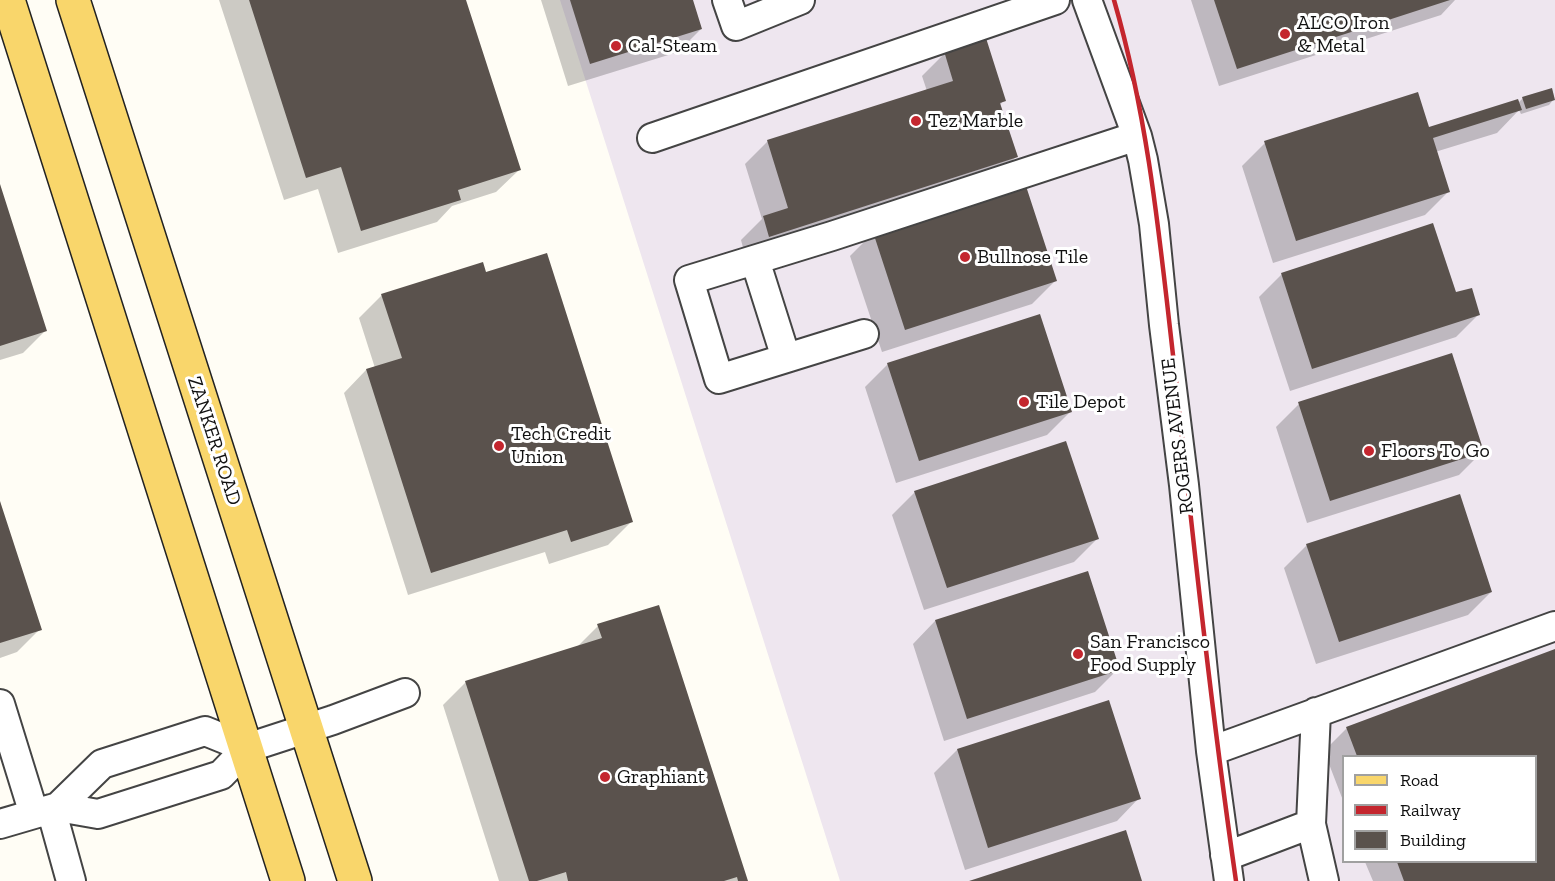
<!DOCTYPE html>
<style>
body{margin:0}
#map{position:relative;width:1555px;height:881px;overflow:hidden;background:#fffdf5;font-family:"Zilla Slab",serif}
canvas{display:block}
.legend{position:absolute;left:1342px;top:755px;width:195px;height:108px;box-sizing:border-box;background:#fff;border:2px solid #a0a0a0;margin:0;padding:8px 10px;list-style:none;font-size:18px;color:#111}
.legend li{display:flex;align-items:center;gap:12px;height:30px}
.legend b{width:30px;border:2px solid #a0a0a0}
</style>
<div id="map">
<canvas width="1555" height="881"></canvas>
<ul class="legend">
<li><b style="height:8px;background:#f9d66b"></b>Road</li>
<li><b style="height:8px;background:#c4262e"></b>Railway</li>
<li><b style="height:16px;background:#5a524d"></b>Building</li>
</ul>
</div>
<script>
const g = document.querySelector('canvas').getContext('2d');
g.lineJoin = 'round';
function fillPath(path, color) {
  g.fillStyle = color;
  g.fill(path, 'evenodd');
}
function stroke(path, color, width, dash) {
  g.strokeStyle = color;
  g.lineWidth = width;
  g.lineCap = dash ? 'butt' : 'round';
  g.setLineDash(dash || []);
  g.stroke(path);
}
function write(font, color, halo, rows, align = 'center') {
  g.font = font + ' "Zilla Slab",serif';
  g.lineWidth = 6;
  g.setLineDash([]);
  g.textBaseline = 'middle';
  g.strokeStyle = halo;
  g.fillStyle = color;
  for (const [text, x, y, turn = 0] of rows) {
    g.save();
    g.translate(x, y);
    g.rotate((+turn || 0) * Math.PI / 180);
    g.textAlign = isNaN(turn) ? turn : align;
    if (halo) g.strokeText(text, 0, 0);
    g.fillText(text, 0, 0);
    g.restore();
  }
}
const industrial = new Path2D(`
 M560 0H1555V881H840ZM1344 756H1536V862H1344Z`);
const shadow = new Path2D(`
 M219 0H465L519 170 496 192 452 206 437 222 338 253 318 189 284 200Z
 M541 0H692L701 29 678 52 568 86Z
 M1191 0H1455L1441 15 1219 86Z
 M945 53 1004 100 1000 105 1016 157 993 179 746 259 741 240 762 219 745 164 768 141 927 91 922 76Z
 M1523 98 1554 99 1549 105 1521 114 1519 110 1497 133 1435 152 1448 192 1425 215 1273 263 1242 166 1265 143 1428 128 1518 103Z
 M0 187 45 331 23 353 0 360Z
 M873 233 1055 281 1032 304 882 352 850 256Z
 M485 274 631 522 608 545 549 564 545 552 408 595 344 393 366 370 375 368 359 318 382 295Z
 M1282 274 1455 294 1479 314 1456 337 1290 391 1259 297Z
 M888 364 1070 412 1047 435 896 483 865 387Z
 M1299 404 1482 452 1459 475 1307 523 1276 427Z
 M915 492 1097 539 1074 562 924 610 892 515Z
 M0 504 40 629 17 652 0 658Z
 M1307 545 1491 592 1468 615 1316 664 1284 568Z
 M935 621 1118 669 1095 692 944 741 913 644Z
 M598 626 746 881H499L443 705 466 682 577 647Z
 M1555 650V881H1373L1365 862H1536V756H1344V803L1324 751 1347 728Z
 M957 750 1139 798 1117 821 965 870 934 773Z`);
const building = new Path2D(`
 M249 0H466L521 170 458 190 461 200 361 231 341 167 306 178Z
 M570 0H693L702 29 590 64Z
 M1214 0H1450L1237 69Z
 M986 38 1006 101 1000 103 1018 157 769 237 763 216 788 208 767 140 953 81 944 51Z
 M1552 88 1555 100 1526 109 1522 97Z
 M1418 92 1429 127 1518 99 1522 110 1433 138 1450 192 1296 241 1264 141Z
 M1025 183 1057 281 905 330 873 232Z
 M0 184 47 331 0 346Z
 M1433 223 1456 292 1472 288 1480 315 1312 369 1281 273Z
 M547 253 633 522 571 542 567 530 431 573 366 369 402 358 381 294 483 262 486 272Z
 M1040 314 1072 412 919 461 887 363Z
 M1452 353 1484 452 1330 501 1298 402Z
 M1066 441 1099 539 947 588 914 491Z
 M1460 494 1492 592 1339 642 1306 544Z
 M0 501 42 630 0 643Z
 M1088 571 1120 670 967 719 935 620Z
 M659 605 748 881H738L737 877 724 881H568L566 872 537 881H529L465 681 602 638 597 624Z
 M1555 649V881H1404L1397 862H1536V756H1357L1346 727Z
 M1109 700 1141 799 988 848 957 749Z
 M1126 830 1142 881H969Z`);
const minor = new Path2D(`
 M727 0 736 26 800 0
 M1087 0 1137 136 1143 160 1154 224 1164 325 1184 485 1211 751 1229 881
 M652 138 1055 0
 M755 260 786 358
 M864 334 719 379 689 280 832 236 1137 136
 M0 704 34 814
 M1316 712 1311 824 1324 881
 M1211 751 1555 626
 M58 807 102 764 205 731 247 748
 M51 809 71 881
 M0 824 58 807 98 814 221 775 247 748 333 720 405 693
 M1225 855 1232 854 1311 824`);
const major = new Path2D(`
 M8 0 288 881
 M73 0 355 881`);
const rail = new Path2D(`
 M1114 0C1150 124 1161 253 1176 381 1194 548 1212 715 1236 881`);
const markers = [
 [1285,34,6,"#c4262e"],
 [616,46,6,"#c4262e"],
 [916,121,6,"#c4262e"],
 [965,257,6,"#c4262e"],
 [1024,402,6,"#c4262e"],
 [499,446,6,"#c4262e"],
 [1369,451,6,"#c4262e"],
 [1078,654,6,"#c4262e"],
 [605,777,6,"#c4262e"]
];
const poiNames = [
 ["ALCO Iron",1297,23],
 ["& Metal",1297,46],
 ["Cal-Steam",628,46],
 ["Tez Marble",928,121],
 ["Bullnose Tile",977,257],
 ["Tile Depot",1036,402],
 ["Tech Credit",511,434],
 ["Union",511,457],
 ["Floors To Go",1381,451],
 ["San Francisco",1090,642],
 ["Food Supply",1090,665],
 ["Graphiant",617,777]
];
const streetNames = [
 ["ROGERS AVENUE",1178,436,-97],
 ["ZANKER ROAD",214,441,72]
];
fillPath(industrial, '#eee6ef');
fillPath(shadow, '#0003');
fillPath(building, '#5a524d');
stroke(minor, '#444', 32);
stroke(major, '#222', 36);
stroke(minor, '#fff', 28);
stroke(major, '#f9d66b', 33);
stroke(rail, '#c4262e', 4.5);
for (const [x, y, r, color] of markers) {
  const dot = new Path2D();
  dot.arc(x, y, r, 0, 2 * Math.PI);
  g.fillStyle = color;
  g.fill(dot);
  stroke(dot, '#fff', 2);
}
write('20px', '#111', '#fff', poiNames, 'left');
write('20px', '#111', '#fff', streetNames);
</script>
